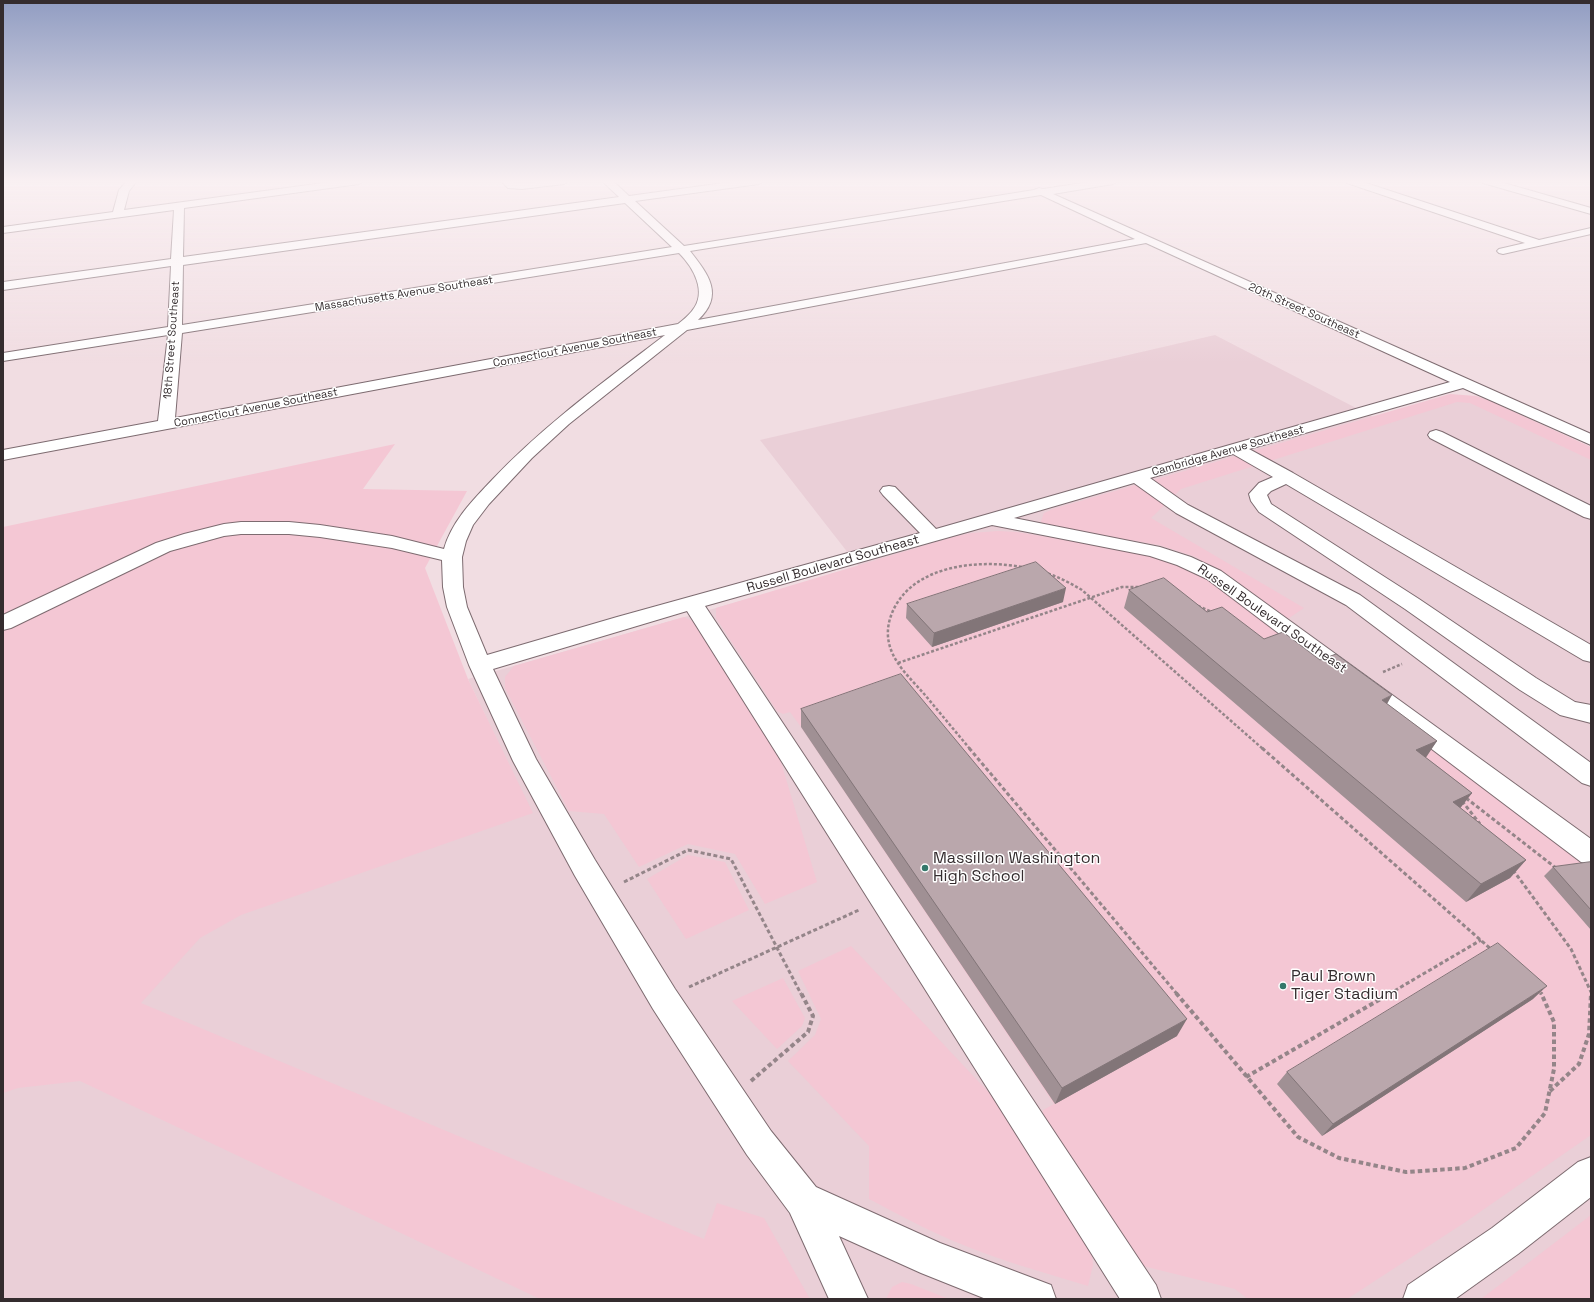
<!DOCTYPE html>
<style>
body{margin:0}
#map{position:relative;width:1594px;height:1302px;overflow:hidden;background:#f1dde2;font-family:"Space Grotesk",sans-serif}
canvas{display:block}
.frame{position:absolute;inset:0;border:4px solid #342c2e;pointer-events:none}
</style>
<div id="map">
<canvas width="1594" height="1302"></canvas>
<div class="frame"></div>
</div>
<script>
const g = document.querySelector('canvas').getContext('2d');
g.lineJoin = 'round';
function fillPath(path, color) {
  g.fillStyle = color;
  g.fill(path, 'evenodd');
}
function stroke(path, color, width, dash) {
  g.strokeStyle = color;
  g.lineWidth = width;
  g.lineCap = dash ? 'butt' : 'round';
  g.setLineDash(dash || []);
  g.stroke(path);
}
function write(font, color, halo, rows, align = 'center') {
  g.font = font + ' "Space Grotesk",sans-serif';
  g.lineWidth = 3;
  g.setLineDash([]);
  g.textBaseline = 'middle';
  g.strokeStyle = halo;
  g.fillStyle = color;
  for (const [text, x, y, turn = 0] of rows) {
    g.save();
    g.translate(x, y);
    g.rotate((+turn || 0) * Math.PI / 180);
    g.textAlign = isNaN(turn) ? turn : align;
    if (halo) g.strokeText(text, 0, 0);
    g.fillText(text, 0, 0);
    g.restore();
  }
}
const built = new Path2D(`
 M1215 335 1385 423 1468 398 1591 456V1299H3V957L516 780 468 679 859 567 760 440Z`);
const green = new Path2D(`
 M1450 394 1476 396 1488 400 1591 447V460L1470 403 1457 402 1181 489 1151 518 1304 608 1286 620 1196 557 1159 545 1047 526 1042 524 1041 521 1044 513 1053 509Z
 M395 444 363 489 467 491 425 568 468 679 533 813 241 915 200 938 141 1003 704 1239 717 1203 764 1218 810 1299H540L80 1081 18 1088 3 1093V527Z
 M998 531 1016 532 1148 553 1194 568 1387 710 1591 865V1135L1464 1223 1347 1299H1248L1235 1289 1147 1267 1137 1263 1042 1117 1043 1110 1054 1104 801 727 790 712 783 714 777 711 716 618V608L953 537 972 533Z
 M684 617 696 623 780 759 817 882 765 904 735 854 688 844 639 867 604 814 569 811 505 688V677L514 666Z
 M688 855 725 862 749 910 686 939 647 879Z
 M851 946 994 1098 1092 1255 1093 1265 1088 1286C1042 1272 995 1259 951 1240 923 1228 896 1213 869 1199V1146L788 1061 815 1035 821 1019 798 971Z
 M783 978 805 1018 802 1026 777 1049 732 1001Z
 M1591 1215V1299H1481Z
 M902 1282 911 1284 949 1299H886L892 1287Z`);
const pathFar2 = new Path2D(`
 M1198 606 1212 612
 M898 663 1122 587H1141
 M1383 672 1402 664
 M970 749C955 731 940 713 925 695 912 680 893 663 889 643 885 626 892 608 903 595 934 559 1001 559 1043 572 1057 576 1070 583 1082 590L1263 749`);
const pathFar1 = new Path2D(`
 M969 748 1177 994
 M1262 748 1542 994
 M1466 798 1556 868
 M1462 801 1480 824
 M1513 870 1571 949 1591 992
 M624 882 688 850 731 859 801 994
 M689 987 859 910
 M1389 994 1481 940`);
const path = new Path2D(`
 M1176 993 1298 1137 1339 1158 1406 1172 1465 1168 1516 1148 1545 1113 1554 1069V1022L1541 993
 M1246 1077 1391 993
 M751 1081 808 1032 813 1016 801 993
 M1550 1091 1579 1064 1589 1034 1591 994`);
const minor = new Path2D(`
 M127 181H137L129 191 124 210 338 181H364L359 184 184 208 183 257 619 197 602 181H613L629 196 738 181H764L759 184 635 201 684 246 1034 190 1039 188 1043 189 1095 181H1118L1113 184 1053 194 1591 434V445L1463 388 1249 449 1293 473 1591 645V662L1583 660 1286 484 1271 491 1267 495 1271 504 1419 599 1536 678 1575 702 1591 705V723L1560 715 1520 690 1405 609 1259 512 1251 501 1249 494 1259 483 1273 477 1233 454 1150 478 1188 505 1360 595 1591 763V786L1582 783 1346 605 1176 513 1134 483 1014 518 1160 547 1191 557 1221 571 1591 839V865L1581 862 1207 579 1177 565 1150 556 992 525 705 606 1156 1285 1161 1299H1120L687 611 493 669 536 759 595 860 675 989 771 1131 816 1187 940 1243 1051 1285 1056 1299H986L921 1273 839 1236 868 1299H829L790 1213 747 1155 653 1009 575 876 513 761 469 665 447 607 443 587 442 560 392 548 320 537 289 534H241L224 536 170 551 11 628 3 630V615L156 543 184 534 224 524 241 522H289L320 525 392 536 444 549C452 521 473 500 492 480 544 425 605 381 665 335L3 460V450L158 421 168 335 3 361V353L168 327 171 266 3 290V282L171 259 174 210 3 233V227L113 212 119 190ZM1041 195 1135 239 698 320C725 295 708 274 690 251ZM625 203 672 247 182 325 183 265ZM1146 243 1450 382 936 529 895 487 889 486 883 487 880 491 883 495 920 533 617 617 487 655 467 607 463 587 462 557 466 541 473 525 489 504 532 458 569 424 687 330ZM679 253C693 267 708 292 692 311 688 316 683 320 678 324L175 418 182 333Z
 M501 181H511L514 183 569 181 564 184 522 189 508 188Z
 M1345 181H1360L1539 240 1591 228V234L1503 254 1499 253 1497 251 1499 249 1525 243 1347 183Z
 M1481 181H1497L1591 208V214L1483 183Z
 M1436 430 1442 432 1591 506V519L1584 517 1430 438 1428 435 1430 432Z
 M1591 1157V1197L1518 1254 1455 1299H1403L1408 1285 1492 1228 1578 1162Z`);
const wall = new Path2D(`
 M1129 590 1207 612 1264 639 1320 660 1387 704 1437 741 1425 757 1472 793 1460 808 1526 860 1510 878 1466 902 1124 608Z
 M1063 602 932 647 906 618 907 604Z
 M801 709 1177 1036 1055 1104 801 727Z
 M1591 862V930L1544 876 1553 867Z
 M1533 999 1322 1136 1277 1084 1287 1072Z`);
const shadedWall = new Path2D(`
 M1066 588 1063 602 932 647 934 633Z
 M1392 695 1382 713V700Z
 M1437 741 1425 759 1416 750Z
 M1472 793 1458 811 1453 802Z
 M1526 860 1510 878 1466 902 1481 884Z
 M1547 986 1533 999 1322 1136 1333 1124Z
 M1187 1019 1177 1036 1055 1104 1062 1088Z`);
const building = new Path2D(`
 M1036 562 1066 588 934 633 907 604Z
 M1164 578 1207 612 1222 607 1264 639 1283 632 1320 660 1336 654 1392 695 1382 700 1437 741 1416 750 1472 793 1453 802 1526 860 1481 884 1129 590Z
 M901 674 1187 1019 1062 1088 801 709Z
 M1591 862V910L1553 867Z
 M1498 943 1547 986 1333 1124 1287 1072Z`);
const markers = [
 [925,868,4,"#34786b"],
 [1283,986,4,"#34786b"]
];
const farStreetnames = [
 ["Massachusetts Avenue Southeast",404,294,-9],
 ["20th Street Southeast",1304,311,24],
 ["18th Street Southeast",172,340,-86],
 ["Connecticut Avenue Southeast",575,348,-11],
 ["Connecticut Avenue Southeast",256,408,-11],
 ["Cambridge Avenue Southeast",1228,451,-16]
];
const streetNames = [
 ["Russell Boulevard Southeast",833,564,-16],
 ["Russell Boulevard Southeast",1272,619,35]
];
const nearPoinames = [
 ["Massillon Washington",933,859],
 ["High School",933,877],
 ["Paul Brown",1291,977],
 ["Tiger Stadium",1291,995]
];
fillPath(built, '#eacfd7');
fillPath(green, '#f4c7d4');
stroke(minor, '#7d6b70', 2);
stroke(pathFar2, '#948589', 2.5, [3, 2]);
stroke(pathFar1, '#948589', 3, [4, 2.5]);
stroke(path, '#948589', 4, [4.5, 3]);
fillPath(minor, '#fff');
fillPath(wall, '#a09094');
fillPath(shadedWall, '#827578');
fillPath(building, '#baa7ac');
stroke(building, '#827578', 1);
const sky = g.createLinearGradient(0, 0, 0, 363);
sky.addColorStop(0, '#919dc2');
sky.addColorStop(0.5, '#f9f0f2');
sky.addColorStop(1, '#f9f0f200');
g.fillStyle = sky;
g.fillRect(0, 0, 1594, 363);
for (const [x, y, r, color] of markers) {
  const dot = new Path2D();
  dot.arc(x, y, r, 0, 2 * Math.PI);
  g.fillStyle = color;
  g.fill(dot);
  stroke(dot, '#fff', 1.5);
}
write('11px', '#342c2e', '#fff', farStreetnames);
write('13px', '#342c2e', '#fff', streetNames);
write('16px', '#342c2e', '#fff', nearPoinames, 'left');
</script>
